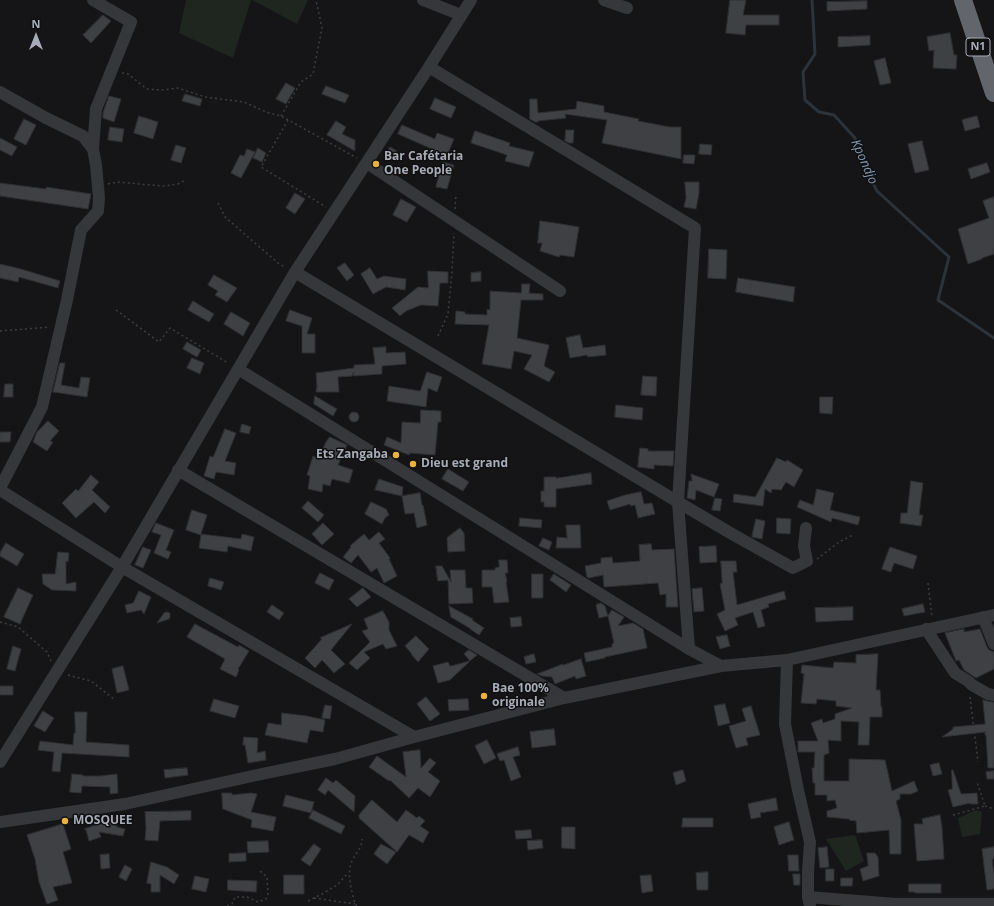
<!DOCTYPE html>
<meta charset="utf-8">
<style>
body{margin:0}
#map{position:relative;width:994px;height:906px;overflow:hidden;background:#151517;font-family:"Open Sans",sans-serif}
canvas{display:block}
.north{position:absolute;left:16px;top:16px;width:40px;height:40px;-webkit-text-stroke:3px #101012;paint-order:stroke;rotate:0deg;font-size:11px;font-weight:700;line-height:16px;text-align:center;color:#a8acb6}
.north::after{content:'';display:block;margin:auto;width:14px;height:18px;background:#a8acb6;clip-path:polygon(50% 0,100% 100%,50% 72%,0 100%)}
</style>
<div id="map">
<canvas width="994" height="906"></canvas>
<div class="north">N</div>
</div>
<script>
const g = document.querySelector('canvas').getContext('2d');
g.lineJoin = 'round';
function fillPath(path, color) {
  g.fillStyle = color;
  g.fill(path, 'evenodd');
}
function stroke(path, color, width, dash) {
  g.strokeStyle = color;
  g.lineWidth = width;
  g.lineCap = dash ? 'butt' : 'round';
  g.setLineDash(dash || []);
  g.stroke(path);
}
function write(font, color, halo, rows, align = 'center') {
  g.font = font + ' "Open Sans",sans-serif';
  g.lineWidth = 3;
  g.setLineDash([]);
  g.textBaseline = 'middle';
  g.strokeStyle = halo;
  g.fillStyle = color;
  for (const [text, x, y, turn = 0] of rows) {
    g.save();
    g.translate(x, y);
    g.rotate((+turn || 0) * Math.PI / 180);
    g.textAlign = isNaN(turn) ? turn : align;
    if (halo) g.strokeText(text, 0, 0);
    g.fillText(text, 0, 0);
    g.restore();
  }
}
const green = new Path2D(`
 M186 0H251L233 58 179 33Z
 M252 0H308L297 24Z
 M976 810 982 812 980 834 962 837 958 818Z
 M855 835 864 861 846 871 826 839Z`);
const stream = new Path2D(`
 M812 0 815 54 803 72 805 100 819 112 834 115 855 138 862 162 877 191 949 257 938 300 994 338`);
const building = new Path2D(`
 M730 0H746L743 15H779V25H746L745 35 726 33Z
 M867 1V9L827 11V2Z
 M103 15 111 21 91 43 83 35Z
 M950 33 954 55H957L956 69 933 68 934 50 929 51 927 37Z
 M870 36V45L838 47V37Z
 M885 58 891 83 880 85 874 61Z
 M286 83 295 88 286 104 276 99Z
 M326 86 349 95 345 103 322 94Z
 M185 94 202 99 200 106 182 101Z
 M109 96 121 99 114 122 103 118V113Z
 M435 98 456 107 451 118 430 109Z
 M530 99H537L538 113 576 109 577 101 604 106V112L639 119 638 121 670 127H681V159L602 143 607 120 565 114 566 118 538 121V122H535L530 119Z
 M139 116 158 122 153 139 134 133Z
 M977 116 980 127 965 131 962 120Z
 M24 119 36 125 26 145 14 139Z
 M336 121 346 127 342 134 355 140V151L327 135Z
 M402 125 435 139 437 133 454 139 446 158 431 152 432 149 398 134Z
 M110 127 124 129 122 142 108 140Z
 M566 130H574L573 143H569L565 141Z
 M475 131 510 143 509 146 534 152 529 167 505 161 507 155 471 143Z
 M0 138 17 147 12 156 0 150Z
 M922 141 929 170 915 173 908 144Z
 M700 144 712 145 711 155 699 154Z
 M176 145 186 148 181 163 171 160Z
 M390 147 397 151 393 158 386 154Z
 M258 148 266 153 262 162 253 158Z
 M247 149 255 152 241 178 231 173 240 155 244 156Z
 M684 155H695L694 164 683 163Z
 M443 162 454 165 447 189 436 187Z
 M987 163 990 172 971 179 968 169Z
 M685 182H699V193L696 209 684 207 686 198Z
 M0 183 46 189V187L91 194 88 209 0 196Z
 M295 193 305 199 295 214 286 208Z
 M994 197V254L982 258V259L968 264 958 229 989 218 983 201Z
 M401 199 416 207 407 222 393 215Z
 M540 221 555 223 579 227 574 257 560 255 559 257 540 251 542 243H538Z
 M709 249 727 250 726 279 708 278Z
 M345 263 354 275 347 281 337 268Z
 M0 264 21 269 60 281 58 288 19 277 18 282 0 278Z
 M370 268 377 279 384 276 406 279 405 290 386 287 373 294 361 274Z
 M428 271 448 272V283H440L438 306 421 305 406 311 400 316 392 308 418 287 428 288Z
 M481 272V281L471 282V273Z
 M214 275 237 288 227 302 215 295 218 291 208 285Z
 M738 278 795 287 793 302 736 292Z
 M522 284H530L529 293 543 294V300H521L517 338 549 345 544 366 555 372 549 382 524 369 532 355 514 351 511 369 482 364 489 325 455 324 456 311 465 312V314L487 315V309L490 310V291L521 293Z
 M193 301 214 314 209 322 188 310Z
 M290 310 312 318 307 334H315V353H302V326L286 321Z
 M231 312 250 323 243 336 224 324Z
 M580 335 583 348 605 345 606 355 588 357 587 355 570 358 566 338Z
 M187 342 201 350 197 357 183 349Z
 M386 347V353L405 352 406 364 382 366V374L353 376 354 372 352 376 338 377 339 392H316L317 386 316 373 354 368V365L375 364 373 348Z
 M192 358 204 363 200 374 187 368Z
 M60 363H65L61 385 79 388 81 377 90 378 87 397 53 392Z
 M427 372 442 377 437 392 428 388 426 407 387 401 389 386 420 391Z
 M643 376 657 377 656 396 641 395Z
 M5 384H13V397H4Z
 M315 396 337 409 333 416 314 404Z
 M820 397H833L832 414 820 413Z
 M616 405 643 408 642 420 615 417Z
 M421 410 441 411V422H438L435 455 410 453 409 455 384 445 387 437 401 443 402 422 420 423Z
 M349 417a5 5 0 1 1 10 0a5 5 0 1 1-10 0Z
 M48 421 59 431 50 441 53 442 47 451 33 442 37 432Z
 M242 424 251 427 249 434 240 432Z
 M225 429 236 433 225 461 236 463 234 475 216 472 214 479 204 476 210 456 213 457Z
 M0 432H11L10 442H0Z
 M330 437 347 445 338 465 353 470 349 483 332 479 330 486 323 484 322 492 308 489 310 476 307 475 313 456 318 458 320 450 322 451 326 442Z
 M640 448 648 449V451H674L673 466 654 465V469L638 467Z
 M777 458 786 462 787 460 803 470 794 487 786 482 781 490 772 489 771 493 765 489 763 506 733 502 734 494 755 497Z
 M448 469 469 482 463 491 442 479Z
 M591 473 592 484 556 489V507H544V502H541V491H544V477H556V478Z
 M691 474 719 484 714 497 696 490 695 500 687 498 689 481H692Z
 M91 475 99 482 92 490 110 507 105 513 94 502 76 518 62 503 76 489 78 491Z
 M379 479 403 487 402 496 375 490Z
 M911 481 923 483 919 515H923L921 526 900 523 901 513H907Z
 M817 489 834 493 830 510 860 517 858 525 832 518 831 522 797 507 800 500 813 505Z
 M641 492 644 504 652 503 655 514 638 518 635 505 631 506 630 504 610 510 607 501 625 495Z
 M420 493 422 505H423L427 525 417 528 414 513 405 514 402 496Z
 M715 498 722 499 720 511 712 510Z
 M308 501 324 515 318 522 302 508Z
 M371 502 386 509 389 515 385 518 382 524 365 514Z
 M192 510 207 515 201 534 241 539 242 534 254 537 251 551 228 546 227 552 199 548 201 535 186 530Z
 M520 518 542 520 541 528 519 526Z
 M777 518 791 519 790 534 777 533Z
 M756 519 765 521 762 539 752 537Z
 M156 523 174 530 166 550 171 552 168 559 154 553 161 535 152 532Z
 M323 523 334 534 322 545 312 534Z
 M566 525H580L581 548H556L557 537 567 538Z
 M460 528 464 533 465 551 448 552 447 538Z
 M379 532 385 539 379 543 390 558 389 559 397 576 384 583 377 568 371 572 358 555 351 563 343 557 351 547 350 546 364 534 369 540Z
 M543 538 552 542 549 550 539 546Z
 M6 543 24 554 17 566 0 556V553Z
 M651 544 652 550 674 549 678 607H666V594L660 595 658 583 604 587 603 575 589 578 587 577 585 566 601 563V558L612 557 613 563 640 561 639 545Z
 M716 546 717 562 700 563 699 547Z
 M143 547 151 550 143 568 135 565Z
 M890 547 917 556 913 569 894 563 891 572 882 569Z
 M58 552 69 553 68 562 66 561V584L76 582V591L52 590 43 584 42 574H55Z
 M499 560H507L508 573H505L507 581 506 582 509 602 494 603 492 587H482V570H495V568L499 567Z
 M721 561H736L737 572H733L737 605 784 591 786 599 768 604 769 607 761 610 765 626 758 628 753 612 735 618 738 625 725 631 717 614 725 610 720 584 722 583Z
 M436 566H442L451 582 450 570H465L466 588H472L473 603 449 604 448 580 438 581Z
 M320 573 334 580 329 590 315 583Z
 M532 574H543V598H532Z
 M554 574 571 585 566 592 550 580Z
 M210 578 224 582 221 590 208 586Z
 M18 588 33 595 20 624 4 617Z
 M363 588 371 597 357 607 349 599Z
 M702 588 704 611 694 612 692 589Z
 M139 591 151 597 144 614 141 610 127 613 125 605 133 603Z
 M601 603 605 606 608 616 599 618 596 605Z
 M923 604 925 612 904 616 902 609Z
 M272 605 284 613 279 620 267 612Z
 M449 606 473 619 472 620 484 628 479 635 470 629H471L451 617Z
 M853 607V620L816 622 815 608Z
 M612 610 624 617 618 626 633 623 643 629 647 648 605 657V658L586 662 584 653 612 647V644L614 643 608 616Z
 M383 611 389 622V630L397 646 386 649 383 644 364 652 370 658 357 670 349 663 370 642 362 631 368 629 364 619Z
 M166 612 170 613V617L169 619 157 623 164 613Z
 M521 617 522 626 511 627 510 618Z
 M195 624 238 647 239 645 249 651 238 669 239 670 236 677 220 669 225 659 187 637Z
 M352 624 331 650 345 664 334 673 322 660 315 668 305 658 322 639 320 638Z
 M964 629V632L980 629 987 647 989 650 994 652V669L976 678 964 670 959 660 956 661 945 633Z
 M727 635 730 646 720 649 716 637Z
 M416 636 429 649 418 662 411 654H412L405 646Z
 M13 646 21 649 15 671 7 669Z
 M469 650 477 655 470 661 464 654Z
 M534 654 536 662 526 664 524 657Z
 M878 654 876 690H880L881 707H882V717H870L869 745H858L859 722 841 721V741L828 740 829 753 824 755V781H849V759L885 760 892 791 914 781 918 791 911 794H900V799L896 801 901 820V854H890L889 830 857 833 856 821 849 820V819L827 817V811L837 808 835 800 827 801V795H815V783H813L812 768H814L815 752H798V741H818L811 723 822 719 823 723 835 719V714L852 708 836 706V701L817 699 816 704 801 703 804 674 801 673 802 665 833 668 834 662 856 663V655Z
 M581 659 586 676 576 679 575 676 555 684 552 677 542 676 537 674 563 664V665Z
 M470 661 450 680 438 683 433 666 448 662 450 666Z
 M123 666 129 690 117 693 112 669Z
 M0 686H13V695H0Z
 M426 697 440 714 430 721 417 704Z
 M214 699 239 706 235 718 210 711Z
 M468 699 469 710 449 711 448 700Z
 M983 700 987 701 994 702V768H988L986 735H985V732L942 737 953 729V727L985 724Z
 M725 704 730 723 718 726 714 706Z
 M325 705 332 706 330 719 322 718Z
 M751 706 760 735 746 738 748 745 736 748 729 726 746 721 742 709Z
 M43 711 54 718 45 732 34 726Z
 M75 712H87L86 742 129 745V757L62 753 60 772 52 771 54 752 38 750 40 741 73 745 74 733H75Z
 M282 713 307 716 325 720 323 732 310 730 307 743 265 735 268 723 281 725Z
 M554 729 556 745 532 748 530 732Z
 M244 737 258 738 257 753 265 751 266 760 248 763 245 745H243Z
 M487 740 496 758 484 764 475 746Z
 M518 747 520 755 513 757 521 777 511 781 504 760 500 761 497 754Z
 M420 750 421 768 430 758 436 763 428 772 440 781 430 797 418 788 409 798 390 780 389 781 369 767 377 756 406 777 403 752Z
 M939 763 942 774 933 776 930 765Z
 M187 768 188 775 165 778 164 770Z
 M683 770 686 781 676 785 673 773Z
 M952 770H953L961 794 977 793 978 804H970V803L953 807 948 790 952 789Z
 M994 771V779H987L986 772Z
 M72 774 83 775V776H100L117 774 118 793 110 794V787L82 786 81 793 70 792Z
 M326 778 333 783 336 780 355 796 354 812 328 790 325 795 318 790Z
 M222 793H232V795L251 793 257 794 251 812 276 817 273 831 251 827 252 820 223 809Z
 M286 795 314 802 311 813 283 806Z
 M776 798 778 810 760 813 761 817 751 819 748 804Z
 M372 800 397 822 406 810 417 818 419 816 425 821 420 826 429 832 423 843 409 835 397 852 359 818V815Z
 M313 810 345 826 341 834 309 818Z
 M191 811V820L160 821 158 841 145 840 146 828 145 812Z
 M940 815 942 827 944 859 917 861 914 824H923L922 819Z
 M114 816 117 827 125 829 123 836 99 832 101 837 89 841 86 830 84 829 107 821V818Z
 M683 818H713V827H682Z
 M789 822 794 840 779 845 774 827Z
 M63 824 71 849 63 852 72 883 53 887 58 900 47 904 39 882 35 859 27 835Z
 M562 827H575V849L562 848Z
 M531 830 532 838 516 839 515 831Z
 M542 840 543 848 528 850 527 841Z
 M268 841 269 852 248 853 247 842Z
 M314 844 321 849 310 866 301 860Z
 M381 844 396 852 387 864 374 854Z
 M827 847 829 867 820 868 818 848Z
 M994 847V859H992L994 874V889L987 890 982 849Z
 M246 853V861L229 862V854Z
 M867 853H875L878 857 879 876 863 881 860 869 868 866Z
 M109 854 110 868 101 869 100 855Z
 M788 855H798L799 871H789Z
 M151 862 167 867 179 875 174 884 160 875V892H151V884L147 883Z
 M125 865 132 869 126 881 119 877Z
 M826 869H834V881H826Z
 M708 872V890H697L696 873Z
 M793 874H800V885H794Z
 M284 875H304V894H284Z
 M651 875 653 891 642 893 640 876Z
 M195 876 209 879 206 892 192 889Z
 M841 878H853L852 886H841Z
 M228 880 257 881 256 892 228 890Z
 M909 884H941V893H915V892H909Z`);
const path = new Path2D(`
 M122 73 128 74 147 89 162 90 178 88 205 97 244 102 266 112 281 116 357 158
 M281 116 301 82 313 74 322 28 316 0
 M288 120 261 167 326 207
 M108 184 117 182 163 186 178 184 185 180
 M218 203 225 217 278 263 285 267
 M455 209 456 195
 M116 310 159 342 170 328 228 363
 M0 331 50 327
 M438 336 448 314 452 272 454 233
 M817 559 839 542 853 535
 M928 583 932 617
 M0 622 18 627 47 652 51 661
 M68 675 91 681 115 700
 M970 697 978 762
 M985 806 994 809
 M953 815 985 806 977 782
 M314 898 355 904
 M308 901 322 894 337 885 348 873
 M227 906 232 904 235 897H247L258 902 266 899 268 894 267 877 259 870
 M357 906 355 904C352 891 346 874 352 861 356 852 362 849 362 839`);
const minor = new Path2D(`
 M423 0 461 15
 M604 0 627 8
 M0 92 46 118 83 136 93 149
 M367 163 560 291
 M295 272 678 502 695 228 429 67
 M238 369 689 649 721 666
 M178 470 564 698
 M0 488 42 407 67 300 81 230 98 211 99 198 96 165 93 149 96 109 131 22 93 0
 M0 490 122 567 414 737
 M983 617 994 644
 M926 629 955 673 968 681 972 685 988 694 994 695
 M689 649 678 502 732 534 793 568 807 561 804 546 806 528
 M787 660 785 724 798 790 810 842 808 872V897L810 906
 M0 762 122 567 295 272 429 67 471 0
 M0 822 125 804 257 775 335 759 414 737 564 698 721 666 787 660 994 615
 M808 897 896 904H994`);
const highway = new Path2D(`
 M963 0 994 93`);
const markers = [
 [376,164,4,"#e7b33d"],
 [396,455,4,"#e7b33d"],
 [413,464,4,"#e7b33d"],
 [484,696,4,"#e7b33d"],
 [65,821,4,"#e7b33d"]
];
const shields = [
 [978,47,24]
];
const shieldNames = [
 ["N1",978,47]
];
const poiNames = [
 ["Bar Cafétaria",384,157],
 ["One People",384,171],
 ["Ets Zangaba",388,455,"right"],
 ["Dieu est grand",421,464],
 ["Bae 100%",492,689],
 ["originale",492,703],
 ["MOSQUEE",73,821]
];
const waterNames = [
 ["Kpondjo",864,162,66]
];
fillPath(green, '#1f2620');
stroke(stream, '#2c333a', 3);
fillPath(building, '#3f4044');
stroke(building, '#2f2f33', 1);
stroke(path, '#3c3e42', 1.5, [2, 3]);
stroke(minor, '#36373b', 12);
stroke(highway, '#62656c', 18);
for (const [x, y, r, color] of markers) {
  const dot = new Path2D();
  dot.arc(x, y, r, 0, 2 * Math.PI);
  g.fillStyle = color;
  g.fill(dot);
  stroke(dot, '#101012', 1.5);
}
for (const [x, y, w] of shields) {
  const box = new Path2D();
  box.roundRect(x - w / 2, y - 9, w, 18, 3);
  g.fillStyle = '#101012';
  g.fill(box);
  stroke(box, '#a8acb6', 1);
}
write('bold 11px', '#a8acb6', null, shieldNames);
write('bold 12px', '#a8acb6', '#101012', poiNames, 'left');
write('italic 13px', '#8098af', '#101012', waterNames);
</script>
